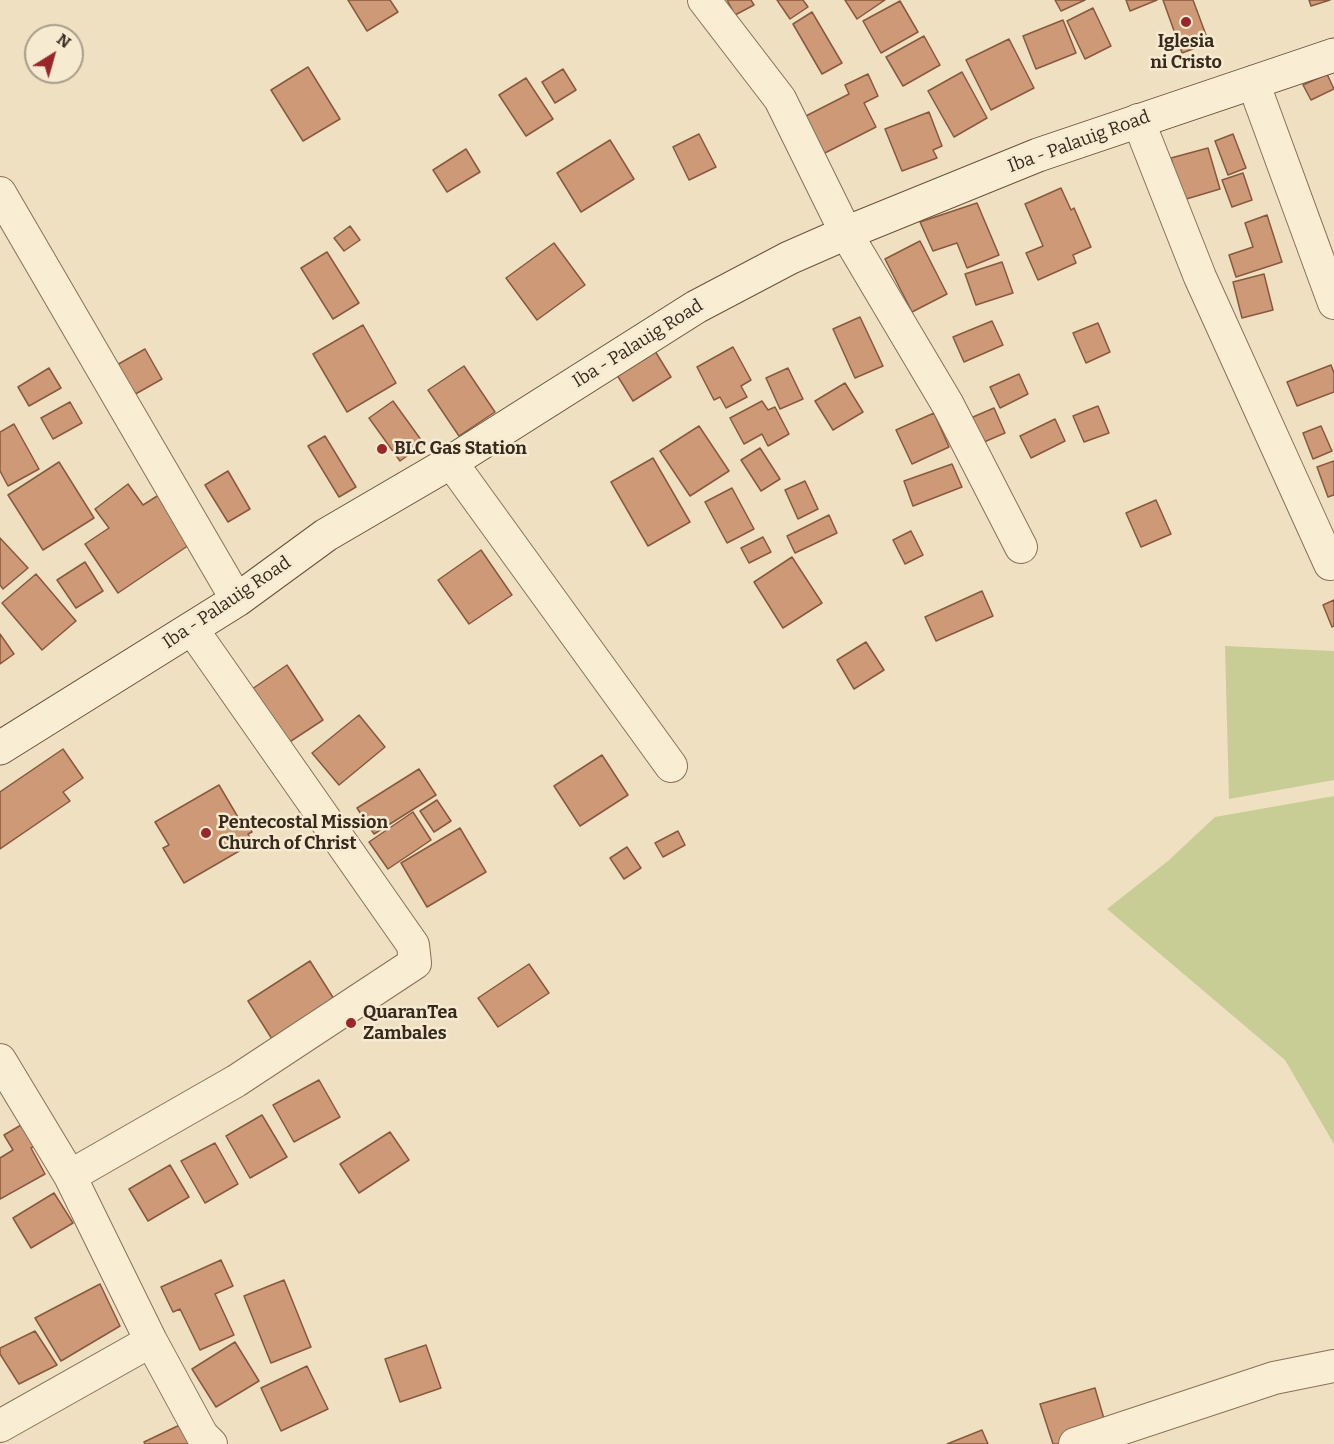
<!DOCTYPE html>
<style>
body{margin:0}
#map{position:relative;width:1334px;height:1444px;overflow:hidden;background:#efe0c1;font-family:Bitter,serif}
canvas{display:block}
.north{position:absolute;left:24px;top:24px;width:60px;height:60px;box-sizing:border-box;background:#f6ead1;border:2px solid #aa9d89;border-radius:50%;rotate:37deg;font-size:16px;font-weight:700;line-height:24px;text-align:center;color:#38291d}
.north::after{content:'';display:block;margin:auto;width:21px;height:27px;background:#99272a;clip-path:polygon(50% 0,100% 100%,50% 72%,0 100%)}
</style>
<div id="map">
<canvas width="1334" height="1444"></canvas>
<div class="north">N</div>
</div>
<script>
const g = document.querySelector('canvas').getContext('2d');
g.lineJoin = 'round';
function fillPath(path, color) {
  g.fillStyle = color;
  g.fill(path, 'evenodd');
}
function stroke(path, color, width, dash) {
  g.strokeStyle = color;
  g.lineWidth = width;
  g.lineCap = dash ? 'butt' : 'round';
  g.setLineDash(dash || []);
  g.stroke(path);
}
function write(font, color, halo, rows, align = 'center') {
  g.font = font + ' Bitter,serif';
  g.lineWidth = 5;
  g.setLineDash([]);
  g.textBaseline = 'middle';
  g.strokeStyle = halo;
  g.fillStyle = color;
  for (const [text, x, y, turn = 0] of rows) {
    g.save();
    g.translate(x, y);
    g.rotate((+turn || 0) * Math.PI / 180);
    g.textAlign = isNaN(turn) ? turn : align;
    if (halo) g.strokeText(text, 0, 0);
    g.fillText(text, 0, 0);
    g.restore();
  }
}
const green = new Path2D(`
 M1225 646 1334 651V780L1229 799Z
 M1334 796V1144L1285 1060 1107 909 1168 861 1215 817Z`);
const building = new Path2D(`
 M348 0H390L398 12 367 31Z
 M727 0H751L754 5 735 15Z
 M777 0H803L808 7 790 19Z
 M845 0H885L857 19Z
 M1055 0H1085L1061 11Z
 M1126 0H1157L1130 11Z
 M1163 0H1193L1209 43 1182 53Z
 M1309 0H1330L1311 6Z
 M900 1 918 32 881 53 863 21Z
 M1093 8 1111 46 1085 59 1067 21Z
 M812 12 842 63 822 74 793 24Z
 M1063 20 1076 53 1036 69 1023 36Z
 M924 36 940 65 903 86 886 57Z
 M1009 39 1034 88 991 110 966 60Z
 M308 67 340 119 303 141 271 90Z
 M563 69 576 90 555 103 542 82Z
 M962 72 987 118 954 137 928 91Z
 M868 74 878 96 864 103 876 127 817 157 798 120 849 94 845 85Z
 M1327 74 1334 89 1311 100 1303 85Z
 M526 78 553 119 526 136 499 95Z
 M929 112 942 146 933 150 937 158 902 171 885 129Z
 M699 134 716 167 689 180 673 147Z
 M1233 134 1246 168 1228 175 1215 141Z
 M610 140 634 179 581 212 557 173Z
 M1208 148 1220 189 1183 200 1171 158Z
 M466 149 480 172 447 192 433 170Z
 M1243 173 1252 200 1232 207 1222 180Z
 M1061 188 1071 210 1074 208 1091 247 1073 255 1076 263 1038 280 1026 253 1043 246 1025 204Z
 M977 203 999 255 967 268 957 243 933 251 920 222Z
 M1267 215 1282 262 1236 277 1229 255 1253 247 1245 223Z
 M350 226 360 240 344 251 334 238Z
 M920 241 947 294 912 312 885 259Z
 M554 243 585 285 537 320 506 278Z
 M327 252 359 303 333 319 301 268Z
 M1002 262 1013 293 976 305 965 274Z
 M1264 274 1273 310 1242 318 1233 282Z
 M860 317 883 366 855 378 833 329Z
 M992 321 1003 345 964 362 953 337Z
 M1098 323 1110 352 1086 363 1073 333Z
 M363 325 396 383 347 412 313 354Z
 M733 347 751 380 741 386 747 397 726 408 720 397 714 400 697 367Z
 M145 349 162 379 132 396 115 366Z
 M655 351 671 377 633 401 617 375Z
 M1331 365 1334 373V392L1297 406 1287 382Z
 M464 366 495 412 459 436 428 390Z
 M49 368 61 388 29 406 18 387Z
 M788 368 803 399 780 409 766 378Z
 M1019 374 1028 394 1000 408 990 387Z
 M845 383 863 412 833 430 815 401Z
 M393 401 424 444 400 461 369 418Z
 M762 401 768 410 775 407 789 434 768 446 762 434 744 444 730 418Z
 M70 402 82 423 53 439 41 418Z
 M1098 406 1109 433 1084 442 1073 416Z
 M994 408 1005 433 977 445 966 420Z
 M934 413 949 447 912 464 896 430Z
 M1055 419 1065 441 1031 458 1020 436Z
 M14 424 39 469 8 486 0 471V432Z
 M699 426 729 471 690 496 660 451Z
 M1321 426 1332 451 1313 459 1303 433Z
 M325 436 356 487 339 497 308 446Z
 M760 448 780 479 761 491 741 460Z
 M653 458 690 522 648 546 611 482Z
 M1334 461V495L1328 497 1317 467Z
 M59 462 94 518 43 550 8 495Z
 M952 464 962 487 913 506 904 481Z
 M228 471 250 509 228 522 205 485Z
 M805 481 818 509 798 519 785 490Z
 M128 484 143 505 162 493 195 541 118 593 85 544 109 528 95 509Z
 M732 488 754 529 727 543 705 502Z
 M1156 500 1171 534 1141 547 1126 513Z
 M829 515 837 533 795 553 787 536Z
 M911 531 923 555 905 564 893 540Z
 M763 537 771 552 749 563 741 548Z
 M0 538 28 568 3 589 0 585Z
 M481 550 512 595 469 624 438 580Z
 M792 557 822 603 783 628 754 582Z
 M85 562 103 591 76 608 57 580Z
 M36 574 76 621 42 650 2 603Z
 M982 591 993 616 936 641 925 617Z
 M1334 600V626L1332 627 1323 605Z
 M0 634 14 654 0 664Z
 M866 642 884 670 854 689 837 660Z
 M287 665 323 720 288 743 252 689Z
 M359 715 385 747 339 785 312 753Z
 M63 749 83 778 63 792 70 801 0 849V792Z
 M602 755 628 795 580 826 554 786Z
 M419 769 436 795 374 834 357 808Z
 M219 785 239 819 243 817 252 832 248 834 253 843 184 883 163 848 169 845 155 822Z
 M437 800 451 821 434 832 420 811Z
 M413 812 431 840 388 869 369 842Z
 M460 828 486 872 427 907 401 863Z
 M678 831 685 845 663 857 655 843Z
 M627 847 641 868 624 879 610 858Z
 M310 961 334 999 272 1039 248 1001Z
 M529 964 549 993 498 1027 478 998Z
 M319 1080 340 1117 294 1142 273 1105Z
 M262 1115 287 1157 250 1178 226 1136Z
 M28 1121 41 1142 31 1148 45 1174 0 1199V1158L13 1150 4 1135Z
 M390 1132 409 1160 359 1193 340 1164Z
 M215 1143 238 1184 205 1203 181 1161Z
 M170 1165 189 1197 148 1221 129 1189Z
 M54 1193 73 1223 31 1248 13 1218Z
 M221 1260 233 1286 215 1294 234 1335 200 1350 180 1309 173 1312 161 1287Z
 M284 1280 311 1347 271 1363 244 1296Z
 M100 1284 120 1326 61 1361 35 1318Z
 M35 1331 57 1365 19 1384 0 1354V1348Z
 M235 1342 259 1381 216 1407 192 1369Z
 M426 1345 441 1388 400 1402 385 1359Z
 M307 1366 328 1409 281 1431 261 1388Z
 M1095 1388 1107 1429 1060 1444H1053L1040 1404Z
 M186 1422 196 1444H145L144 1442Z
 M982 1430 988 1444H947Z`);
const minor = new Path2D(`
 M704 0 780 99 846 233 948 405 1021 547
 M1253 82 1334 303
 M1138 120 1200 277 1330 564
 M0 193 237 600
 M451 462 671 766
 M0 1060 70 1176 151 1341 202 1435 211 1444
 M70 1176 236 1081 415 963 413 945 192 629
 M0 1426 151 1341
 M1075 1444 1274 1378 1334 1366`);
const secondary = new Path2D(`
 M0 748 237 600 326 535 451 462 696 307 789 258 846 233 1038 155 1334 55`);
const markers = [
 [1186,22,6,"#99272a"],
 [382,449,6,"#99272a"],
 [206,833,6,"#99272a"],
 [351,1023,6,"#99272a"]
];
const poiNames = [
 ["Iglesia",1186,42,"center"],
 ["ni Cristo",1186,63,"center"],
 ["BLC Gas Station",394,449],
 ["Pentecostal Mission",218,823],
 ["Church of Christ",218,844],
 ["QuaranTea",363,1013],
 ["Zambales",363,1034]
];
const streetNames = [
 ["Iba - Palauig Road",1079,142,-20],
 ["Iba - Palauig Road",638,344,-32],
 ["Iba - Palauig Road",227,603,-34]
];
fillPath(green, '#c8cd95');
fillPath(building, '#ce9976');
stroke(building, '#88593d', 1.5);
stroke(minor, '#887158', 34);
stroke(secondary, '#6a523b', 35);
stroke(minor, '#f9edd4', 32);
stroke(secondary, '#f9edd4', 33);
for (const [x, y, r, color] of markers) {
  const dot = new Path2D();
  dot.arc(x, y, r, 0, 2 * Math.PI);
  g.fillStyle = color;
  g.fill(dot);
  stroke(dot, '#f6ead1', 2);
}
write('bold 18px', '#38291d', '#f6ead1', poiNames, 'left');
write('18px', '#38291d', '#f6ead1', streetNames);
</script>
